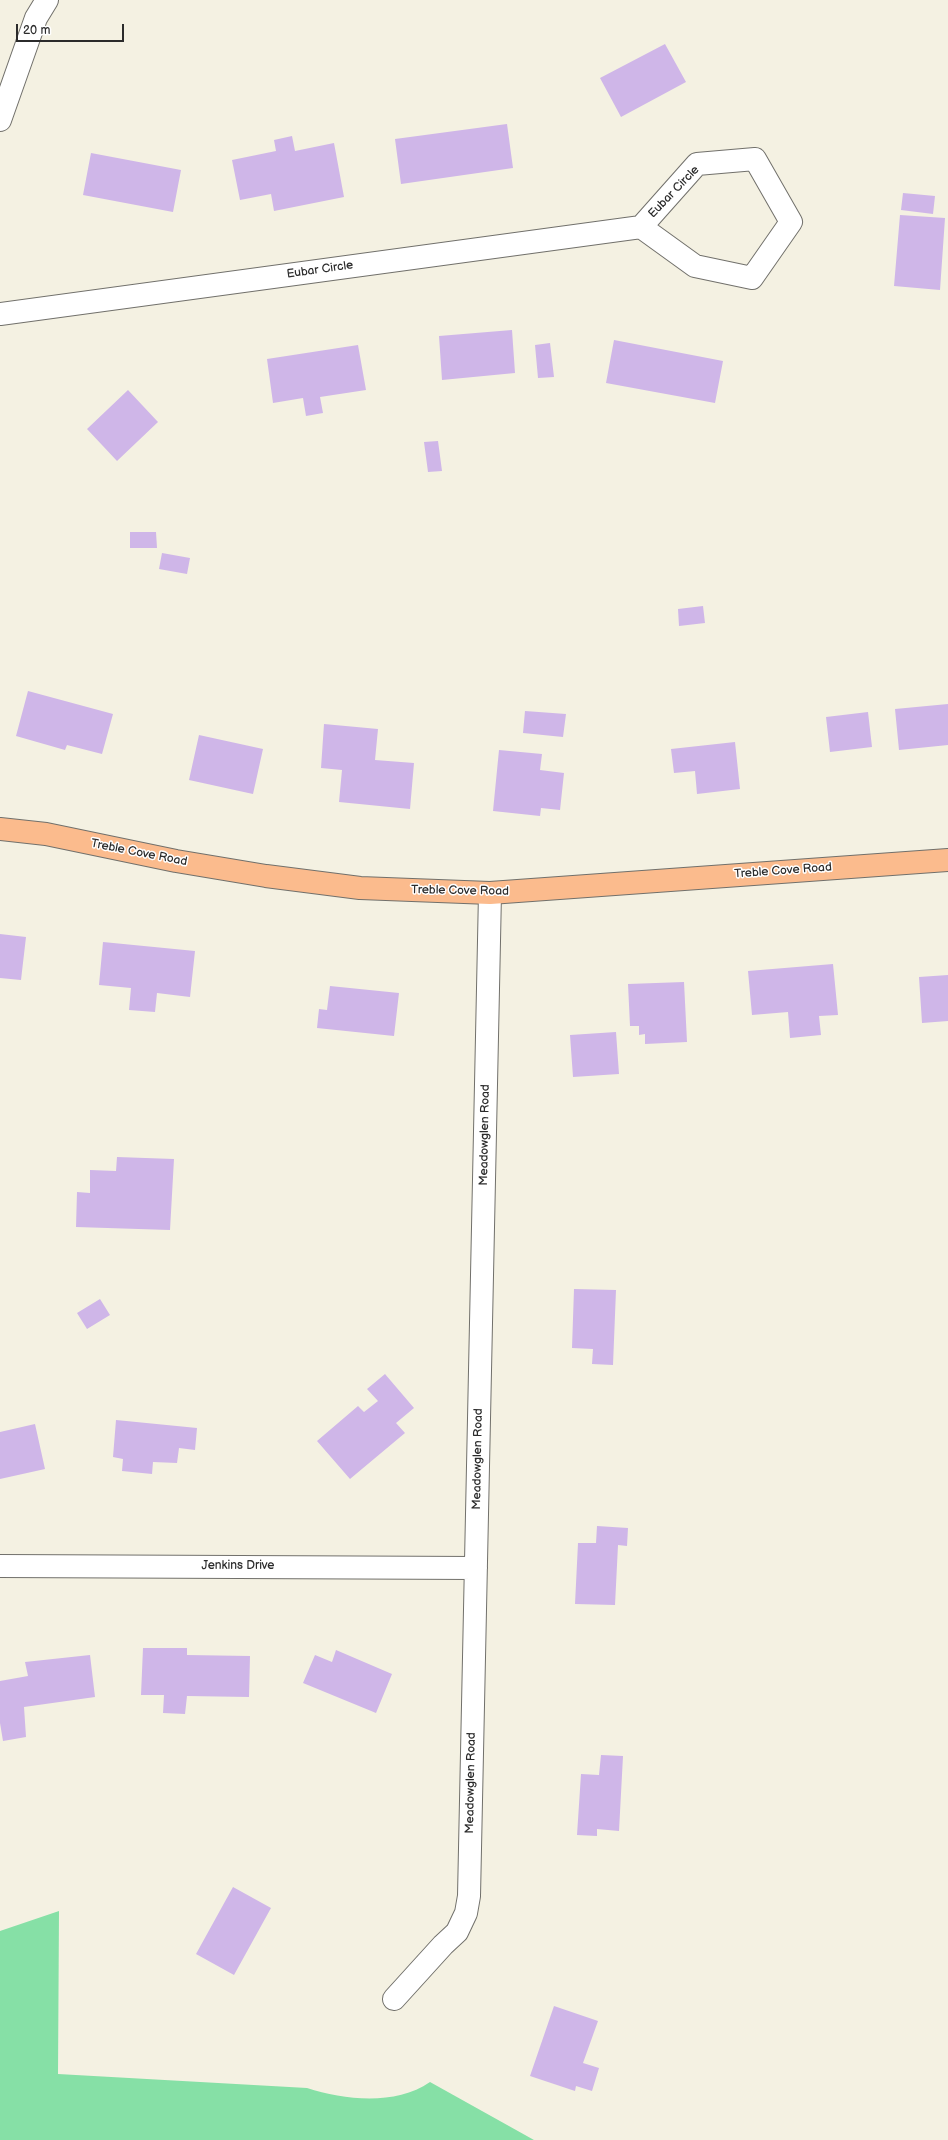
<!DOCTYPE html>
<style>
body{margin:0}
#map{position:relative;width:948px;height:2140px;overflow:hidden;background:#f4f1e2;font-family:"Balsamiq Sans",sans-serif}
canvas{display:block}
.scale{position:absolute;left:16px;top:24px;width:108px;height:18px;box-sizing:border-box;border:2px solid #2b2b2b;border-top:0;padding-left:5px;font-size:12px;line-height:14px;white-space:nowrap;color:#2b2b2b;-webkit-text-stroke:3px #fff;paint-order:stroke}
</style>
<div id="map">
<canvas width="948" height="2140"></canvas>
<div class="scale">20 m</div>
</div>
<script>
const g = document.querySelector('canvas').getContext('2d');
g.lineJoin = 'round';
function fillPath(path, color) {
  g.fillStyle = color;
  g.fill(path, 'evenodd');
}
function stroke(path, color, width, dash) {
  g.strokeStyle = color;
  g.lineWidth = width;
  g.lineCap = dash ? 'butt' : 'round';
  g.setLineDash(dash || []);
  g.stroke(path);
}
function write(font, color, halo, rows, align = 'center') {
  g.font = font + ' "Balsamiq Sans",sans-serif';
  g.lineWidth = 3;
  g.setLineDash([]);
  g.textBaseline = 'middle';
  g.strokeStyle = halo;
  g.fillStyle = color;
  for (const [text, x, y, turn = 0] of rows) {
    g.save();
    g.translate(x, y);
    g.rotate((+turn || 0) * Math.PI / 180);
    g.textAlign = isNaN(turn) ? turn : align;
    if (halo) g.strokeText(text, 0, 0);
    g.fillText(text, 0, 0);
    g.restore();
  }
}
const green = new Path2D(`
 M59 1911 58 2074 307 2088C345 2100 395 2106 430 2082L534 2140H0V1931Z`);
const building = new Path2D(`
 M665 44 686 82 621 117 600 78Z
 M507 124 513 168 401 184 395 139Z
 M292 136 295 151 334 143 344 197 274 211 271 194 240 200 232 160 276 151 274 140Z
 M91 153 181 170 173 212 83 195Z
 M903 193 935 196 933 214 901 210Z
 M900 215 945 218 940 290 894 286Z
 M512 330 515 373 442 380 439 336Z
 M614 340 723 361 715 403 606 383Z
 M550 343 554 377 538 378 535 345Z
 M358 345 366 390 320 397 323 413 306 416 303 398 273 403 267 359Z
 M128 390 158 422 117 461 87 429Z
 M438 441 442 471 428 472 424 442Z
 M130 532H156L157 548H130Z
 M162 553 190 558 187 574 159 569Z
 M703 606 705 623 679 626 678 609Z
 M28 691 113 714 102 754 67 745 65 750 16 736Z
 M948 704V745L899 750 895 709Z
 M525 711 566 714 563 737 523 733Z
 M868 712 872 747 830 752 826 717Z
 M324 724 378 729 375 760 414 763 410 809 339 802 342 770 321 768Z
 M199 735 263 749 253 794 189 780Z
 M735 742 740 789 697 794 695 771 674 773 671 749Z
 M499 750 542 754 540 770 564 773 560 810 541 808 540 816 493 811Z
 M0 934 26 937 21 980 0 978Z
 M103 942 195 951 190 997 157 993 155 1012 129 1010 131 988 99 985Z
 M833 964 838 1015 819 1016 821 1035 790 1038 788 1012 752 1015 748 971Z
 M948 975V1021L922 1023 919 977Z
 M684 982 687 1042 645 1044V1034L639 1035V1026H630L628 984Z
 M330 986 399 993 394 1036 317 1028 319 1009 327 1010Z
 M616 1032 619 1074 573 1077 570 1035Z
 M117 1157 174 1159 170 1230 76 1227 77 1192 90 1193V1170L116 1171Z
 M574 1289 616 1290 613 1365 592 1364 593 1349 572 1348Z
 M100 1299 110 1315 87 1329 77 1313Z
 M385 1374 414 1408 396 1423 405 1433 350 1479 317 1441 358 1406 364 1412 378 1401 367 1389Z
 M116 1420 197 1428 195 1450 179 1448 177 1463 153 1462 152 1474 122 1471 123 1459 113 1457Z
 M35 1424 45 1469 0 1479V1432Z
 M597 1526 628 1528 627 1546 618 1545 615 1605 575 1604 578 1543H596Z
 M143 1648H187V1655L250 1656 249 1697 187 1696 185 1714 163 1713 164 1695H141Z
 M336 1650 392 1674 376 1713 303 1683 315 1655 332 1662Z
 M90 1655 95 1697 24 1707 26 1737 3 1741 0 1723V1681L28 1676 25 1662Z
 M601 1755 623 1756 619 1831 597 1829V1836L577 1835 581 1774 599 1775Z
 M233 1887 271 1908 234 1975 196 1954Z
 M554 2006 598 2021 583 2063 599 2068 592 2091 576 2086 575 2091 530 2076Z`);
const minor = new Path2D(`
 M0 120 36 18 47 0
 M755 159 791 222 752 278 695 266 641 227 697 164Z
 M0 314 641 227
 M0 1566 476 1568
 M394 1999 443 1945 457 1932 466 1913 469 1896 490 893`);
const major = new Path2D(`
 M0 829 46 834 176 861 266 876 360 888 490 893 948 860`);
const streetNames = [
 ["Eubar Circle",674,192,-46],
 ["Eubar Circle",320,270,-8],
 ["Treble Cove Road",139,853,11],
 ["Treble Cove Road",783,871,-4],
 ["Treble Cove Road",460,891,1],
 ["Meadowglen Road",485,1135,-89],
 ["Meadowglen Road",478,1459,-89],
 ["Jenkins Drive",238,1566],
 ["Meadowglen Road",471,1783,-89]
];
fillPath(green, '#86e0a6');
fillPath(building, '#cfb6e8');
stroke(minor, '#71706b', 24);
stroke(major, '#71706b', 24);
stroke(minor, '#fff', 22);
stroke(major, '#fbbb8d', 22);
write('12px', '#2b2b2b', '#fff', streetNames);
</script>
